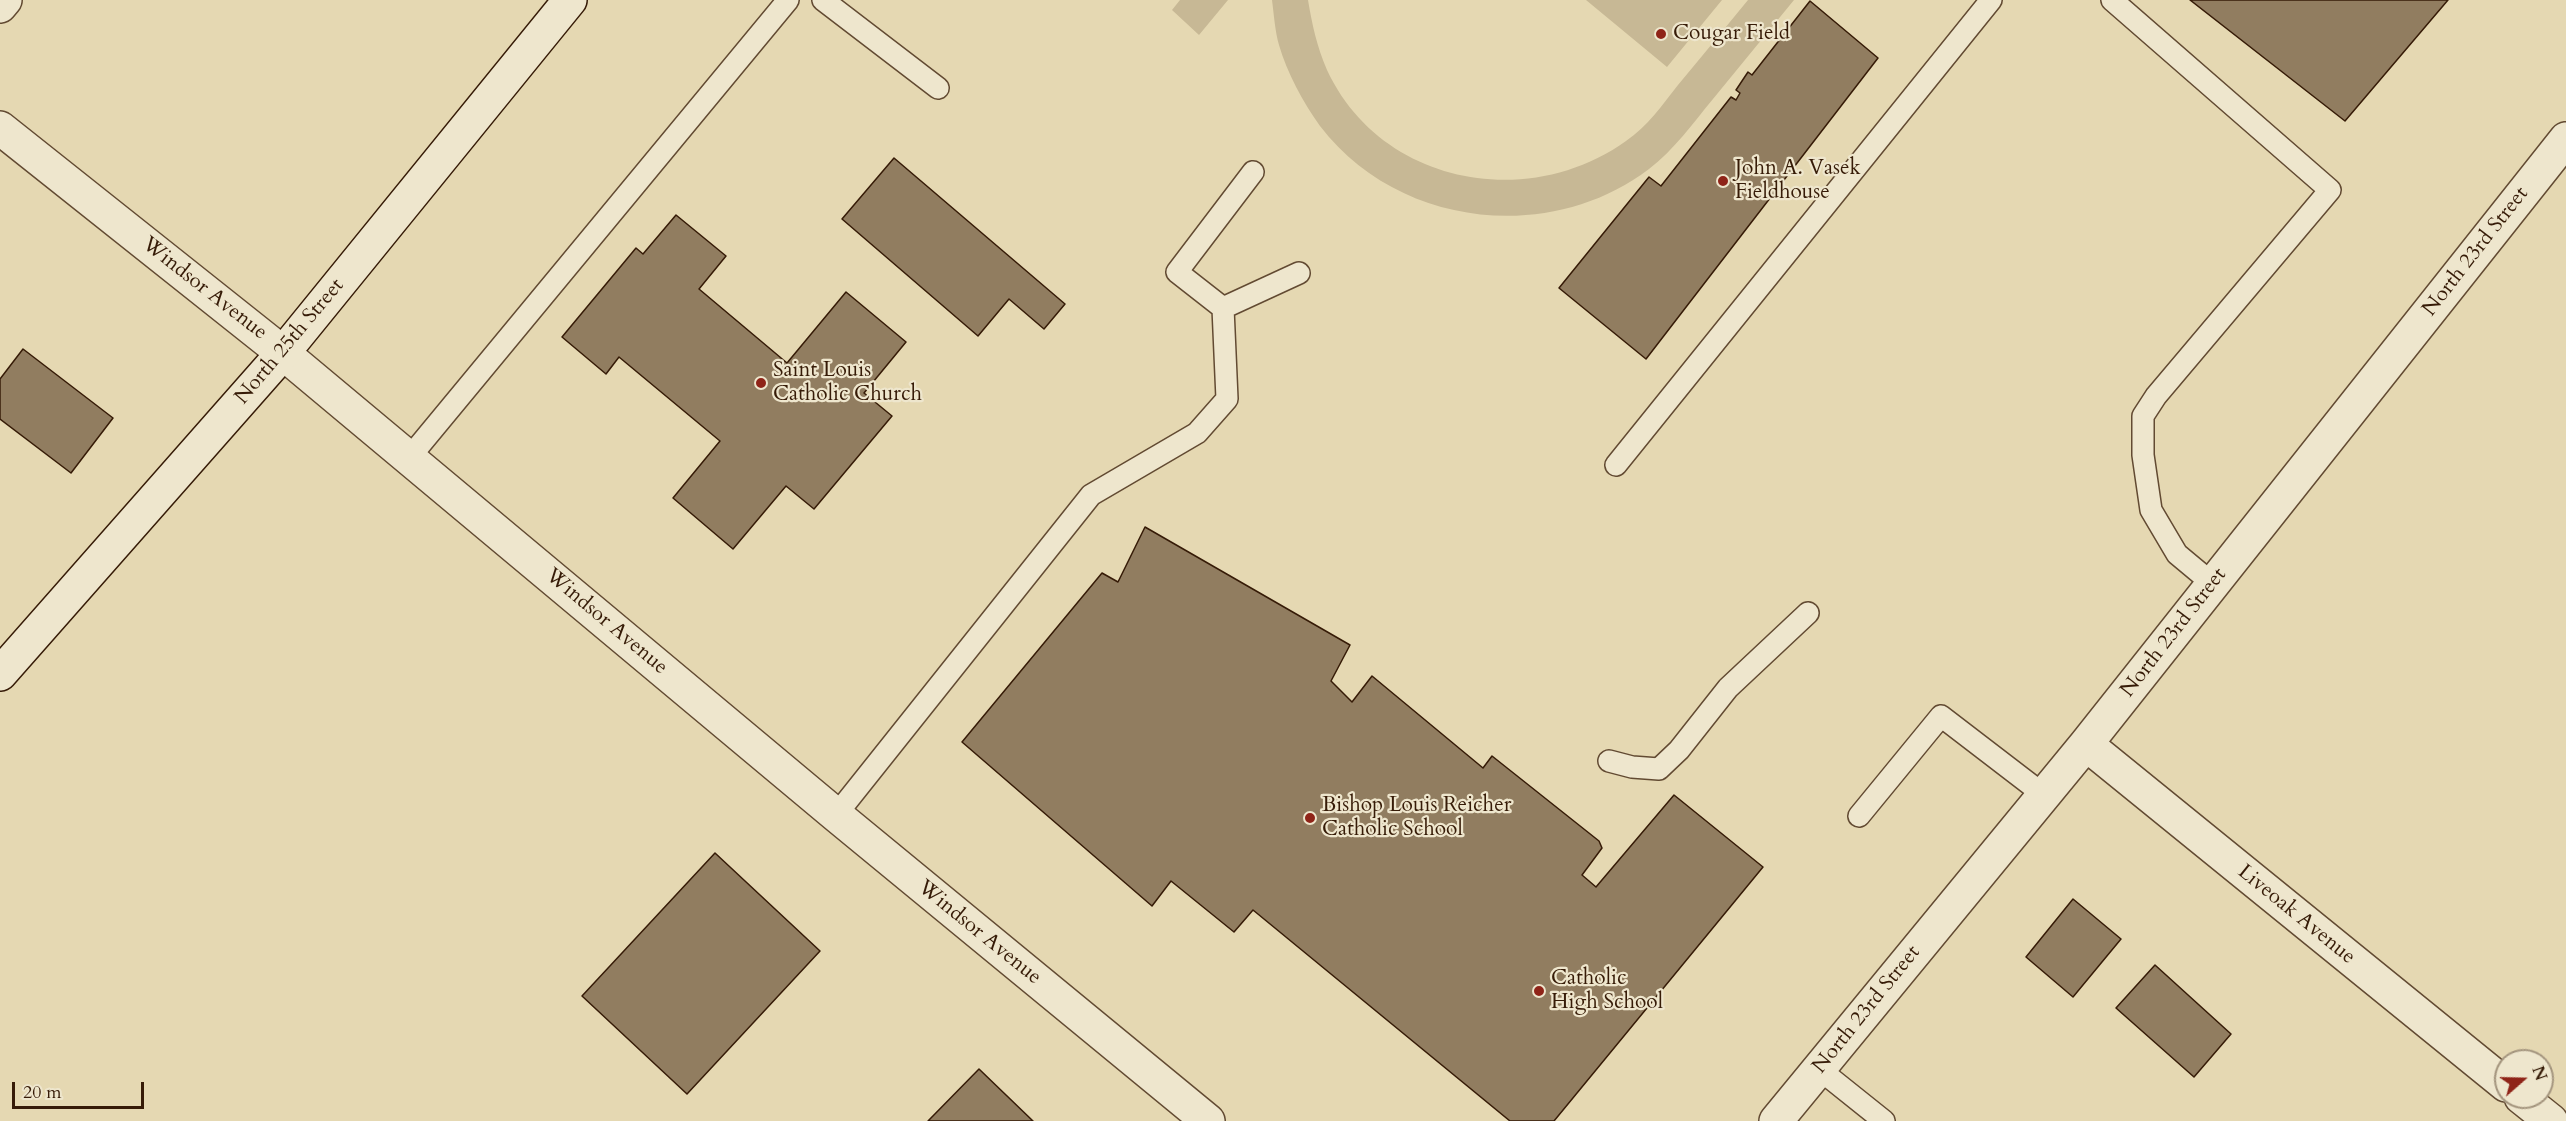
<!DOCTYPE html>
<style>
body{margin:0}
#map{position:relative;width:2566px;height:1121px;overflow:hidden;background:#e5d8b2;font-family:Cardo,serif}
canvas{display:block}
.north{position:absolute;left:2494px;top:1049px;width:60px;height:60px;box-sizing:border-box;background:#eee6cd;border:2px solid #a4957e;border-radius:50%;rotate:70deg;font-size:16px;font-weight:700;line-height:24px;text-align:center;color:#361b07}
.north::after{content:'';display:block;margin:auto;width:21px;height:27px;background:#8f2418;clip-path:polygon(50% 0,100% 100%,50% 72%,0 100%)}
.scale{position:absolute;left:12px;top:1082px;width:132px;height:27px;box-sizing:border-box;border:3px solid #361b07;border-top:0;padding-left:8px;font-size:18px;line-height:21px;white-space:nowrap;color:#361b07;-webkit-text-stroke:4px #eee6cd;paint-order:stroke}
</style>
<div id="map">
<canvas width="2566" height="1121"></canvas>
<div class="north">N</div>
<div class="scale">20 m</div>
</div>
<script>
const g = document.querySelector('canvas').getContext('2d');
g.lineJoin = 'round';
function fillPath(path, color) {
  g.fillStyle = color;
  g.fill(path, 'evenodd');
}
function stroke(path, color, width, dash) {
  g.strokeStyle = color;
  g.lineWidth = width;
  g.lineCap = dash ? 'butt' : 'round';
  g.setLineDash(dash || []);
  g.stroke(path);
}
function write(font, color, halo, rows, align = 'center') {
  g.font = font + ' Cardo,serif';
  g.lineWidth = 4.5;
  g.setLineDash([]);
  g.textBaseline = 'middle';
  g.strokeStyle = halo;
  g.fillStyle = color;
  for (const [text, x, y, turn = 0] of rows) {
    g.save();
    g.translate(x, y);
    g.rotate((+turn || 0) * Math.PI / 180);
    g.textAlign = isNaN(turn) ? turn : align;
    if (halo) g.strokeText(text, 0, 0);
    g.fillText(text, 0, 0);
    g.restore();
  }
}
const green = new Path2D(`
 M1180 0H1228L1199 35 1172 10Z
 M1272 0H1308C1312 24 1317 47 1327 70 1380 184 1527 212 1626 141 1647 127 1663 104 1678 85 1702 56 1725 28 1748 0H1794C1767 33 1740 66 1713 99 1693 123 1674 150 1649 169 1549 245 1397 227 1320 126 1303 102 1287 73 1279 45 1275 31 1274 15 1272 0Z
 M1586 0H1722L1667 67Z`);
const building = new Path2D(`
 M2190 0H2448L2345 121Z
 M1810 1 1878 58 1646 359 1559 288 1649 177 1661 186 1731 97 1736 100 1740 93 1736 90 1748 72 1752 75Z
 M894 158 1065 304 1044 329 1009 299 978 336 842 219Z
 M676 215 726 256 699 289 787 363 846 292 906 342 864 393 892 416 814 509 786 486 733 549 673 498 720 441 619 357 606 374 562 337 636 248 643 254Z
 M23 349 113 418 71 473 0 419V379Z
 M1145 527 1350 645 1331 681 1352 702 1372 676 1483 768 1492 756 1599 841 1602 848 1582 875 1596 887 1674 795 1763 867 1554 1121H1510L1253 910 1234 932 1171 881 1152 906 962 742 1102 573 1118 582Z
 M715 853 820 951 687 1094 582 996Z
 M2073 899 2121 939 2073 997 2026 957Z
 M2155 965 2231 1034 2194 1077 2116 1008Z
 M979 1069 1033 1121H928Z`);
const lane = new Path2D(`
 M823 0 938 88
 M2112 0 2330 190 2156 396 2143 416V455L2151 510 2177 554 2213 584
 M1223 308 1299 273
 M409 458 788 0
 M1616 465 1991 0
 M1609 761 1632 767 1659 769 1679 750 1728 688 1808 613
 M836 815 1091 495 1197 433 1227 399 1223 308 1177 272 1253 172
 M1859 816 1941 716 2044 795
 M1819 1069 1884 1121`);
const street = new Path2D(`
 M0 6 5 0
 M0 128 283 353 836 815 1208 1121
 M2086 744 2506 1085
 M2521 1097 2551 1121
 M1776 1121 2086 744 2566 139`);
const secondary = new Path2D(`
 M0 674 283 353 570 0`);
const markers = [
 [1661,34,6,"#8f2418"],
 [1723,181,6,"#8f2418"],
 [761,383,6,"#8f2418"],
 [1310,818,6,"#8f2418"],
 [1539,991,6,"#8f2418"]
];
const poiNames = [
 ["Cougar Field",1673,34],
 ["John A. Vasek",1735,169],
 ["Fieldhouse",1735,193],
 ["Saint Louis",773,371],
 ["Catholic Church",773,395],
 ["Bishop Louis Reicher",1322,806],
 ["Catholic School",1322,830],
 ["Catholic",1551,979],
 ["High School",1551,1003]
];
const streetNames = [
 ["North 23rd Street",2476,252,-52],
 ["Windsor Avenue",204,289,38],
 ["North 25th Street",290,342,-50],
 ["Windsor Avenue",606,622,40],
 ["North 23rd Street",2174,633,-52],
 ["Liveoak Avenue",2296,915,39],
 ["Windsor Avenue",979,933,39],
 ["North 23rd Street",1867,1010,-51]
];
fillPath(green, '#c7b895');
fillPath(building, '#917d60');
stroke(building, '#361b07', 1.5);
stroke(lane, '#624a32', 24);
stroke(street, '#624a32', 36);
stroke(secondary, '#361b07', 36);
stroke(lane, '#eee6cd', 21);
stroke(street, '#eee6cd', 33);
stroke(secondary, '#eee6cd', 33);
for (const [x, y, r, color] of markers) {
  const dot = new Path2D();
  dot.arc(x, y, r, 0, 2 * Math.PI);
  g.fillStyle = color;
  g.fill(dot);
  stroke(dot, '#eee6cd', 2);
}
write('21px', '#361b07', '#eee6cd', poiNames, 'left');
write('21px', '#361b07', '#eee6cd', streetNames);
</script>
